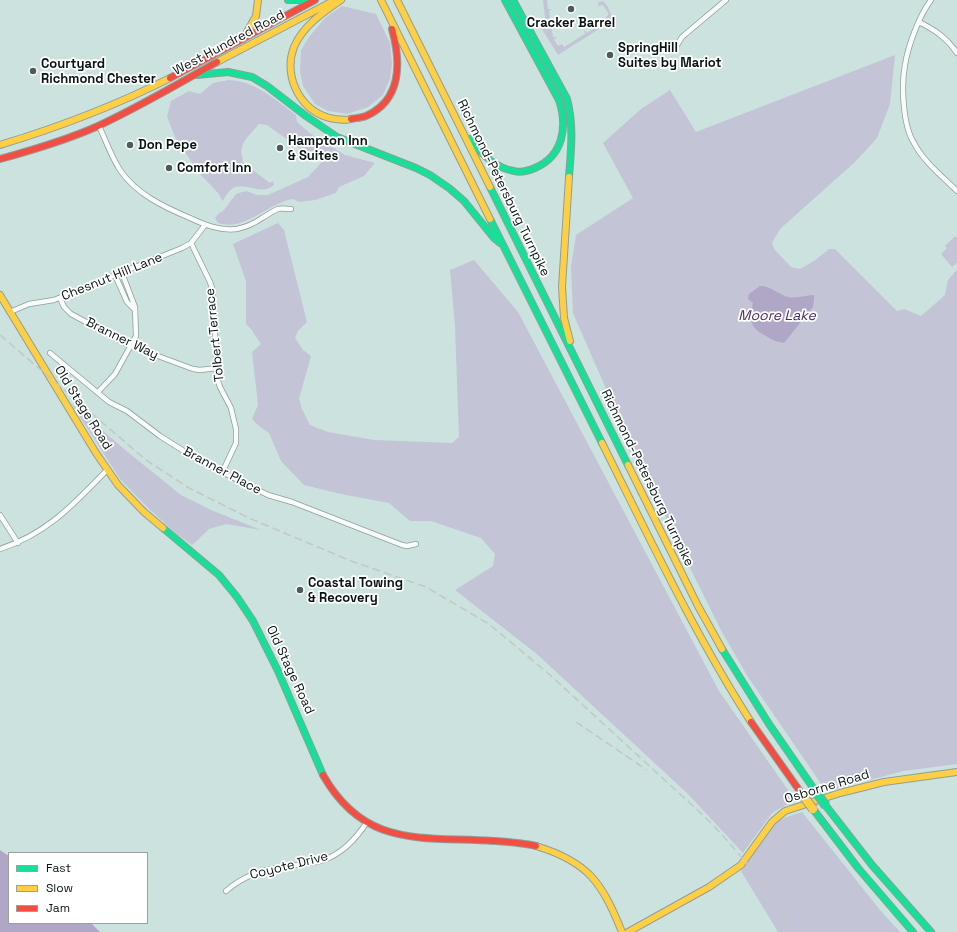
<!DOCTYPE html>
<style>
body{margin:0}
#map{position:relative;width:957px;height:932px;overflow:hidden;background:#cce2de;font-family:"Space Grotesk",sans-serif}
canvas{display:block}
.legend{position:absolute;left:8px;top:852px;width:140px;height:72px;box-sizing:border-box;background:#fff;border:1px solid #9ba1a0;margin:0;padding:5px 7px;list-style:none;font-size:12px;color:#061412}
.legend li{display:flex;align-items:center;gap:8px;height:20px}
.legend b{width:20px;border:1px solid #9ba1a0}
</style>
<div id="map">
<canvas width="957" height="932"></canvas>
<ul class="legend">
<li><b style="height:5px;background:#16e098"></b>Fast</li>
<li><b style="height:5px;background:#ffcf43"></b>Slow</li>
<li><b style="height:5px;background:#f24e42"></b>Jam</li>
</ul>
</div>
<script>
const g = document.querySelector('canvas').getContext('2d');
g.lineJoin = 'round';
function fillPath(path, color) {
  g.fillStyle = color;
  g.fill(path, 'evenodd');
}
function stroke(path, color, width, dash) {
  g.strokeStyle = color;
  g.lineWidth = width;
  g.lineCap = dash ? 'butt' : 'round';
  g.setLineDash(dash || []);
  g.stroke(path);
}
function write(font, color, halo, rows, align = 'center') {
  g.font = font + ' "Space Grotesk",sans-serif';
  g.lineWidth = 3.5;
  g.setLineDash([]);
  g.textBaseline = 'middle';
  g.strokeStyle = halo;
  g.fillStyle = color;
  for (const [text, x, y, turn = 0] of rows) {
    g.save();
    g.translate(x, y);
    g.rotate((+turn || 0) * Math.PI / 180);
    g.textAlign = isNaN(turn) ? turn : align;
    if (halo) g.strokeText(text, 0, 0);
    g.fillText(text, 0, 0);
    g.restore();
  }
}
const green = new Path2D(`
 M543 0H547L548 9H552L549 11 553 37H557L554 40 558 46 562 44 564 47 585 34 584 30 587 33 607 20 606 17 609 14 603 5 598 6V3L603 1 608 7 613 20 558 55 542 29 546 25Z
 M342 6 376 14 390 43 392 64 390 79 383 95 368 107 347 114 328 111 315 104 303 86 300 72 301 50 309 37 325 18Z
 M895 55 890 104 877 138 855 162 780 229 772 243 774 249 791 267 800 269 814 261 829 249H835L897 311 904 309 921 316 945 295 948 280 957 270V764L904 771 826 791 748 677 723 634 693 574 627 437 573 313 571 267 576 235 633 198 603 143 641 109 670 90 696 132Z
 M229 80C257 82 274 99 296 115L297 122 311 134 345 155 375 163 364 176 339 187 336 193 315 200 299 202 293 199C267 203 245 232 218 223L215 218 218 214 224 210 236 194 246 191 257 195H268L308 177 322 162 318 158H313L267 125 259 124C250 135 237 144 243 159L242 162 270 183 273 181 274 185C257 200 237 170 223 201L220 197 219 194 199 173 175 137 167 117 171 101 189 91 200 94 213 83Z
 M278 223 284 230 307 322 298 331 295 338 303 350 311 356 299 399 302 409 310 425 328 432 374 440 452 443 459 437 455 326 450 270 474 260 518 312 719 691 795 800 772 813 743 853 688 794 538 655 455 590 493 566 495 554 481 538 431 521H410L389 503 341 494 304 485 281 461 269 433 259 426 252 419 258 405 252 352 261 344 251 329 246 324V281L233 244Z
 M955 236 957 238V263L952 267 941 254 947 248 945 246Z
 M71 403 124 449 181 495 211 510 261 530 226 524 209 529 192 545 177 534 150 510 120 479Z
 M802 812 880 910 900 932H778L741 871C754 856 766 829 782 819 788 816 796 814 802 812Z`);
const water = new Path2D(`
 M760 286C771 286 778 294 788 297 797 299 805 295 814 295V300L813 307 784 343C777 342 772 340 766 336 750 328 749 320 753 303L748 299 749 294Z
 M0 850 9 856V923H91L100 932H0Z`);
const street = new Path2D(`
 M931 0C919 16 908 46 905 65 901 86 903 126 914 143 923 161 943 177 957 191
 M919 22C935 30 947 38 957 53
 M674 50 682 37 726 0
 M99 126C106 141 111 156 120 170 136 194 164 207 190 218 205 225 220 231 237 229 246 227 255 223 262 218 268 215 272 211 278 209 282 208 286 209 291 209
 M191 243 210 282 212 288 218 381 220 387 231 408 236 429V443L222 473
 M115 275 127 302 135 310
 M60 298 64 307 71 314 131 346 193 369 200 370 217 368
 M10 312 29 304 54 300 182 248 191 243 205 225
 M50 353 109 402 127 411 160 436 198 460 268 495 292 502 402 545 407 546 416 544
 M98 392 115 374 136 336 135 307 122 273
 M0 515 18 543
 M0 549C47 534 74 504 107 470
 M226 891C244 875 265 869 288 866 300 864 312 864 324 860 343 853 356 839 367 822`);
const fast = new Path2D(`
 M288 0H311
 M513 0 567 99C574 125 571 150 569 177
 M197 75 228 72 252 77 267 86 306 116 337 137 416 168 430 175 449 188 464 201 494 238 500 243
 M470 139C481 154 495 168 514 171 521 173 528 171 535 168 563 156 568 127 559 100L505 0
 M490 187 628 465
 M490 219 602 443
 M163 528 219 575 237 597 253 621 278 671 323 775
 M722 649 769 724 816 792
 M826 806 872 865 931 932
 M813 809 858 868 913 932`);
const slow = new Path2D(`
 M341 0C322 13 303 26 294 47 282 77 302 115 335 119 340 119 346 121 351 119
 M381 0 490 219
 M397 0 490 187
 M243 39 256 16 258 0
 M217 62 335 0
 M0 145C59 127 115 106 170 78
 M569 177 562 287 564 318 570 341
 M0 295 96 453 118 485 144 512 163 528
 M602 443C649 537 694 633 751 722
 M628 465 698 606 722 649
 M536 846C589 862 602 883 622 932
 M628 932 709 887 741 865 772 822 785 811 840 793 884 782 957 772`);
const jam = new Path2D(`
 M170 78 315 0
 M351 119C355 118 361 118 366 116 402 100 401 62 392 29
 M0 159C33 150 67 140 98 126 139 107 178 84 217 62
 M751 722 804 797
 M323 775C365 849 422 836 494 841 508 842 523 843 536 846`);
const rail = new Path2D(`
 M0 335 146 460 189 488 249 518 351 561 426 587 489 624 549 674 704 816C740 853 768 887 793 932
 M576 722 647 770`);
const fastBridge = new Path2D(`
 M816 792 826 806`);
const slowBridge = new Path2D(`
 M804 797 813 809`);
const markers = [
 [571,9,4,"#4b5c59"],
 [610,55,4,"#4b5c59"],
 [33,71,4,"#4b5c59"],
 [130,145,4,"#4b5c59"],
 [280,148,4,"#4b5c59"],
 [169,168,4,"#4b5c59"],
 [300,590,4,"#4b5c59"]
];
const poiNames = [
 ["Cracker Barrel",571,23,"center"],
 ["SpringHill",618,48],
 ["Suites by Mariot",618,63],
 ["Courtyard",41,64],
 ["Richmond Chester",41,79],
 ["Hampton Inn",288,141],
 ["& Suites",288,156],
 ["Don Pepe",138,145],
 ["Comfort Inn",177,168],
 ["Coastal Towing",308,583],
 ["& Recovery",308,598]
];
const streetNames = [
 ["West Hundred Road",229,43,-28],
 ["Richmond-Petersburg Turnpike",503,188,64],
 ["Chesnut Hill Lane",112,277,-22],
 ["Tolbert Terrace",215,335,-96],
 ["Branner Way",122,339,26],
 ["Old Stage Road",83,408,58],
 ["Branner Place",222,471,28],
 ["Richmond-Petersburg Turnpike",647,478,64],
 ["Old Stage Road",290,670,65],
 ["Osborne Road",827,787,-17],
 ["Coyote Drive",289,866,-14]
];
const waterNames = [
 ["Moore Lake",777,316]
];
fillPath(green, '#c3c4d6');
fillPath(water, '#b0a7c7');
stroke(street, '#8e9e9b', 6);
stroke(fast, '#8e9e9b', 8);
stroke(slow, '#8e9e9b', 8);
stroke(jam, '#8e9e9b', 8);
stroke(street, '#f7fbfa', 4.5);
stroke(fast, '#16e098', 6);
stroke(slow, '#ffcf43', 6);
stroke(jam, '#f24e42', 6);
stroke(rail, '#c1c8c6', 1.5, [8, 4]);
stroke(fastBridge, '#8e9e9b', 10, []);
stroke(slowBridge, '#8e9e9b', 10, []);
stroke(fastBridge, '#16e098', 8);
stroke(slowBridge, '#ffcf43', 8);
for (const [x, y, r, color] of markers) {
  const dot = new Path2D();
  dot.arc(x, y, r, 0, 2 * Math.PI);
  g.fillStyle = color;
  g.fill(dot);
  stroke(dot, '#fff', 1.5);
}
write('bold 13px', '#061412', '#fff', poiNames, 'left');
write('13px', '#061412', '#fff', streetNames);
write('italic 14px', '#472963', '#fff', waterNames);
</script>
